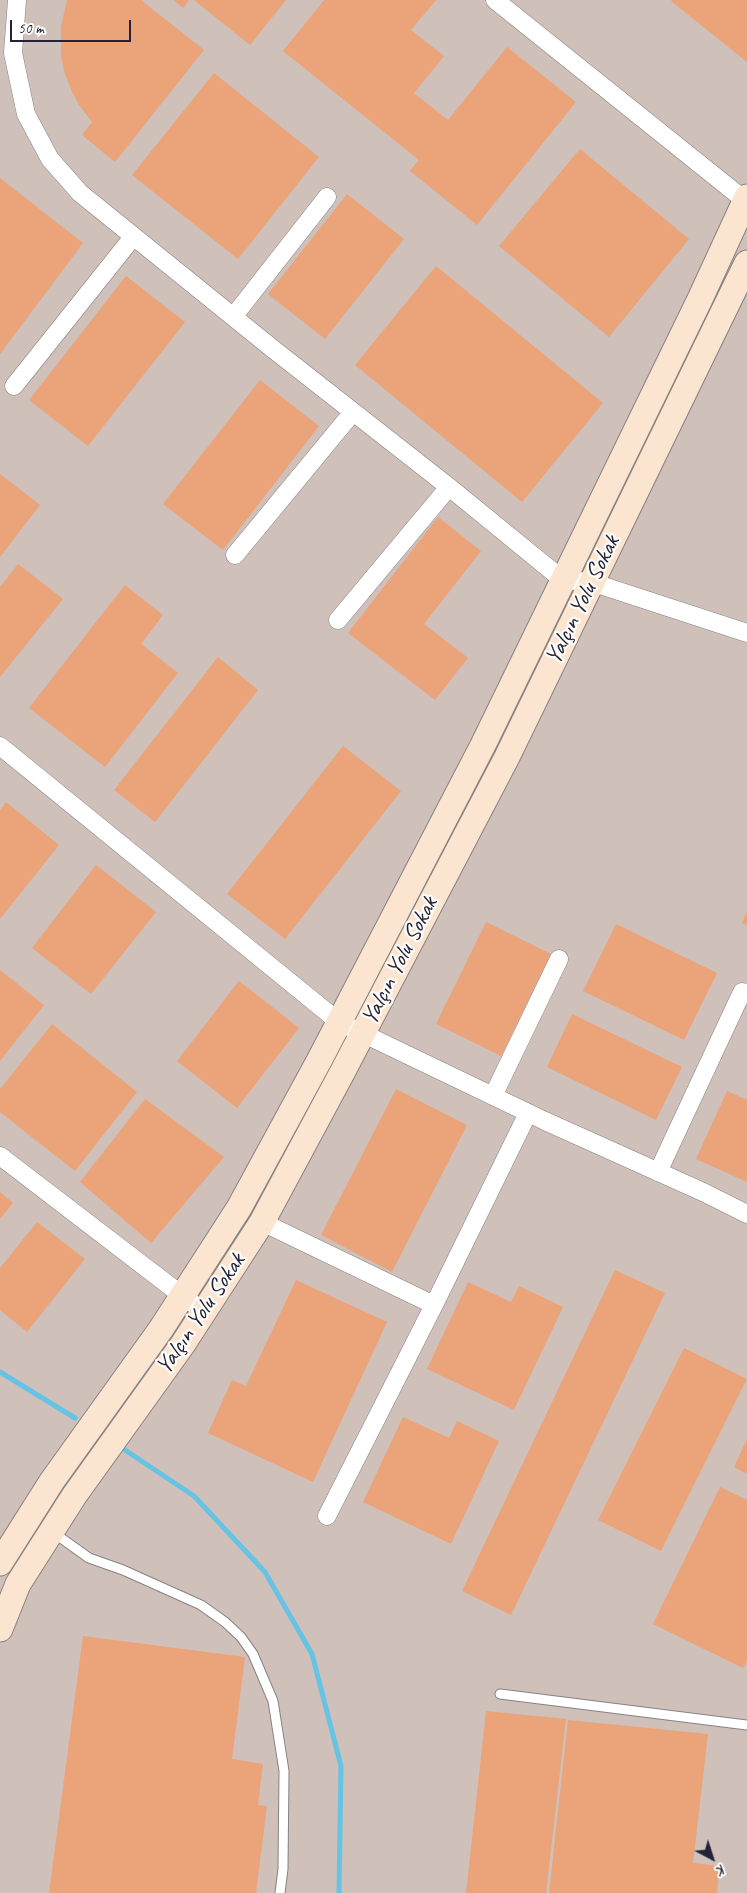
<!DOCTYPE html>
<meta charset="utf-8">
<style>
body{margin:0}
#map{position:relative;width:747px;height:1893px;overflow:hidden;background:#ede3c4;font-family:Caveat,sans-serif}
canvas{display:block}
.north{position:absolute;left:687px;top:1833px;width:50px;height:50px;-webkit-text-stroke:4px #fdfcf7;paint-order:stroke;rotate:140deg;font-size:14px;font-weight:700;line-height:20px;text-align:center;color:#22223b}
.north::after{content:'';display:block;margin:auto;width:18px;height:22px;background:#22223b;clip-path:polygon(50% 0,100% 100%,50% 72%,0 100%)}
.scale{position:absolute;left:10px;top:20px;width:121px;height:22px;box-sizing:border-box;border:2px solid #22223b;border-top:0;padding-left:6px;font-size:15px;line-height:18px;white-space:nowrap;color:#22223b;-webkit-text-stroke:4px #fdfcf7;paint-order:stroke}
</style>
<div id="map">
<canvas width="747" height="1893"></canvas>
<div class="north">K</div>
<div class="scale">50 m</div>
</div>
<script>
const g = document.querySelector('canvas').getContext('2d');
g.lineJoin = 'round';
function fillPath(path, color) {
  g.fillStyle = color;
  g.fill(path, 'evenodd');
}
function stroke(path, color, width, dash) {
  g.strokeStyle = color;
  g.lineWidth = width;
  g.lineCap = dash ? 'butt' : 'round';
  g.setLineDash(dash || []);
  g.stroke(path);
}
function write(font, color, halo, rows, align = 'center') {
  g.font = font + ' Caveat,sans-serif';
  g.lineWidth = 4.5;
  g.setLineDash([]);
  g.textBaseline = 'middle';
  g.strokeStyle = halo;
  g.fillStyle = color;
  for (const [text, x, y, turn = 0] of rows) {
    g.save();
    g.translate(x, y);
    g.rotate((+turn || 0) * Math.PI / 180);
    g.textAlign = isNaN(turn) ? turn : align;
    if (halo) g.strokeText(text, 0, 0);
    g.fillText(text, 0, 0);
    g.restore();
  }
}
const industrial = new Path2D(`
 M0 0H747V1893H0Z`);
const stream = new Path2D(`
 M0 1372 75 1418
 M125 1450 194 1496 265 1572 312 1654 341 1766 339 1893`);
const building = new Path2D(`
 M67 0H141L204 50 115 162 82 135 92 122 79 105 72 92 64 71 61 56V27Z
 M173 0H189L183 8Z
 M194 0H286L250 45Z
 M324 0H436L411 30 444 56 414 93 448 120 507 47 576 102 477 225 410 171 419 160 283 51Z
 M673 0H747V62L671 1Z
 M214 73 319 157 238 259 132 175Z
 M580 149 689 239 609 337 499 246Z
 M0 178 83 243 0 354Z
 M347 194 404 239 325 339 268 294Z
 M436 266 603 403 522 502 355 365Z
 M126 276 185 322 88 446 29 400Z
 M260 380 319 426 223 550 163 504Z
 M0 474 40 505 0 557Z
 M438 517 481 551 424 624 468 658 435 700 348 633Z
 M18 564 63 599 0 677V587Z
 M125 585 163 615 141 644 178 673 105 767 29 708Z
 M218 657 258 690 155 822 114 790Z
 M343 746 401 791 285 939 227 894Z
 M6 802 59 845 0 919V810Z
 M96 865 156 912 91 994 32 948Z
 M747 912V925L742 923Z
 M486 922 551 954 501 1056 436 1024Z
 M616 924 717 973 684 1040 583 991Z
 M0 970 44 1005 0 1061Z
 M239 981 299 1028 237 1108 177 1061Z
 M572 1014 682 1067 656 1120 547 1067Z
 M52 1024 137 1092 75 1171 0 1112V1089Z
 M396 1089 467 1125 392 1272 321 1235Z
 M727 1091 747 1100V1182L696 1159Z
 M145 1099 224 1157 151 1243 80 1182Z
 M0 1192 13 1203 0 1219Z
 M37 1222 85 1259 27 1332 0 1310V1268Z
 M615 1270 665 1293 511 1615 462 1591Z
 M296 1280 387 1322 313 1482 208 1433 232 1380 246 1386Z
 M468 1282 511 1302 519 1286 563 1307 514 1410 427 1369Z
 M684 1348 747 1379 661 1551 598 1520Z
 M403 1417 449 1438 457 1421 499 1441 451 1544 363 1502Z
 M747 1439V1474L734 1467Z
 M720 1487 747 1500V1661L743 1668 653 1624Z
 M83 1636 245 1657 232 1759 263 1764 258 1805 267 1806 256 1893H49Z
 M486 1711 566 1719 546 1893H466Z
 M568 1720 708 1734 693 1863 720 1866 717 1893H549Z`);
const lane = new Path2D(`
 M54 1533 89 1558 123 1570 201 1605 225 1622 241 1637 253 1654 273 1701 284 1771 283 1869 280 1893
 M500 1694 747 1725`);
const street = new Path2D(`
 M17 0 13 53 26 114 50 159 80 193 273 349 449 487 563 580 591 582 747 633
 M495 0 747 202
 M233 317 327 197
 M14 386 133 237
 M235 555 353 412
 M338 620 449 487
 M0 746 339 1022 545 1121 703 1192 747 1214
 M493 1096 559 959
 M0 1156 192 1303
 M658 1172 742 992
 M262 1222 434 1305
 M327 1516 434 1305 528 1113`);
const secondary = new Path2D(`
 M0 1563 52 1481 161 1329 239 1208 320 1059 483 745 700 299 747 197
 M0 1629 18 1584 74 1496 183 1344 262 1222 343 1071 507 757 747 263`);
const streetNames = [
 ["Yalçın Yolu Sokak",583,600,-64],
 ["Yalçın Yolu Sokak",400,961,-63],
 ["Yalçın Yolu Sokak",201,1314,-56]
];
fillPath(industrial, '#cfc0ba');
stroke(stream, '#66c3e4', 5);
fillPath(building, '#eba37a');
stroke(lane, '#888280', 11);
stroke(street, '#888280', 19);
stroke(secondary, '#888280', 27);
stroke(lane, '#fff', 9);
stroke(street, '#fff', 18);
stroke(secondary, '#fce5d0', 25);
write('24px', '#22223b', '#fdfcf7', streetNames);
</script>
